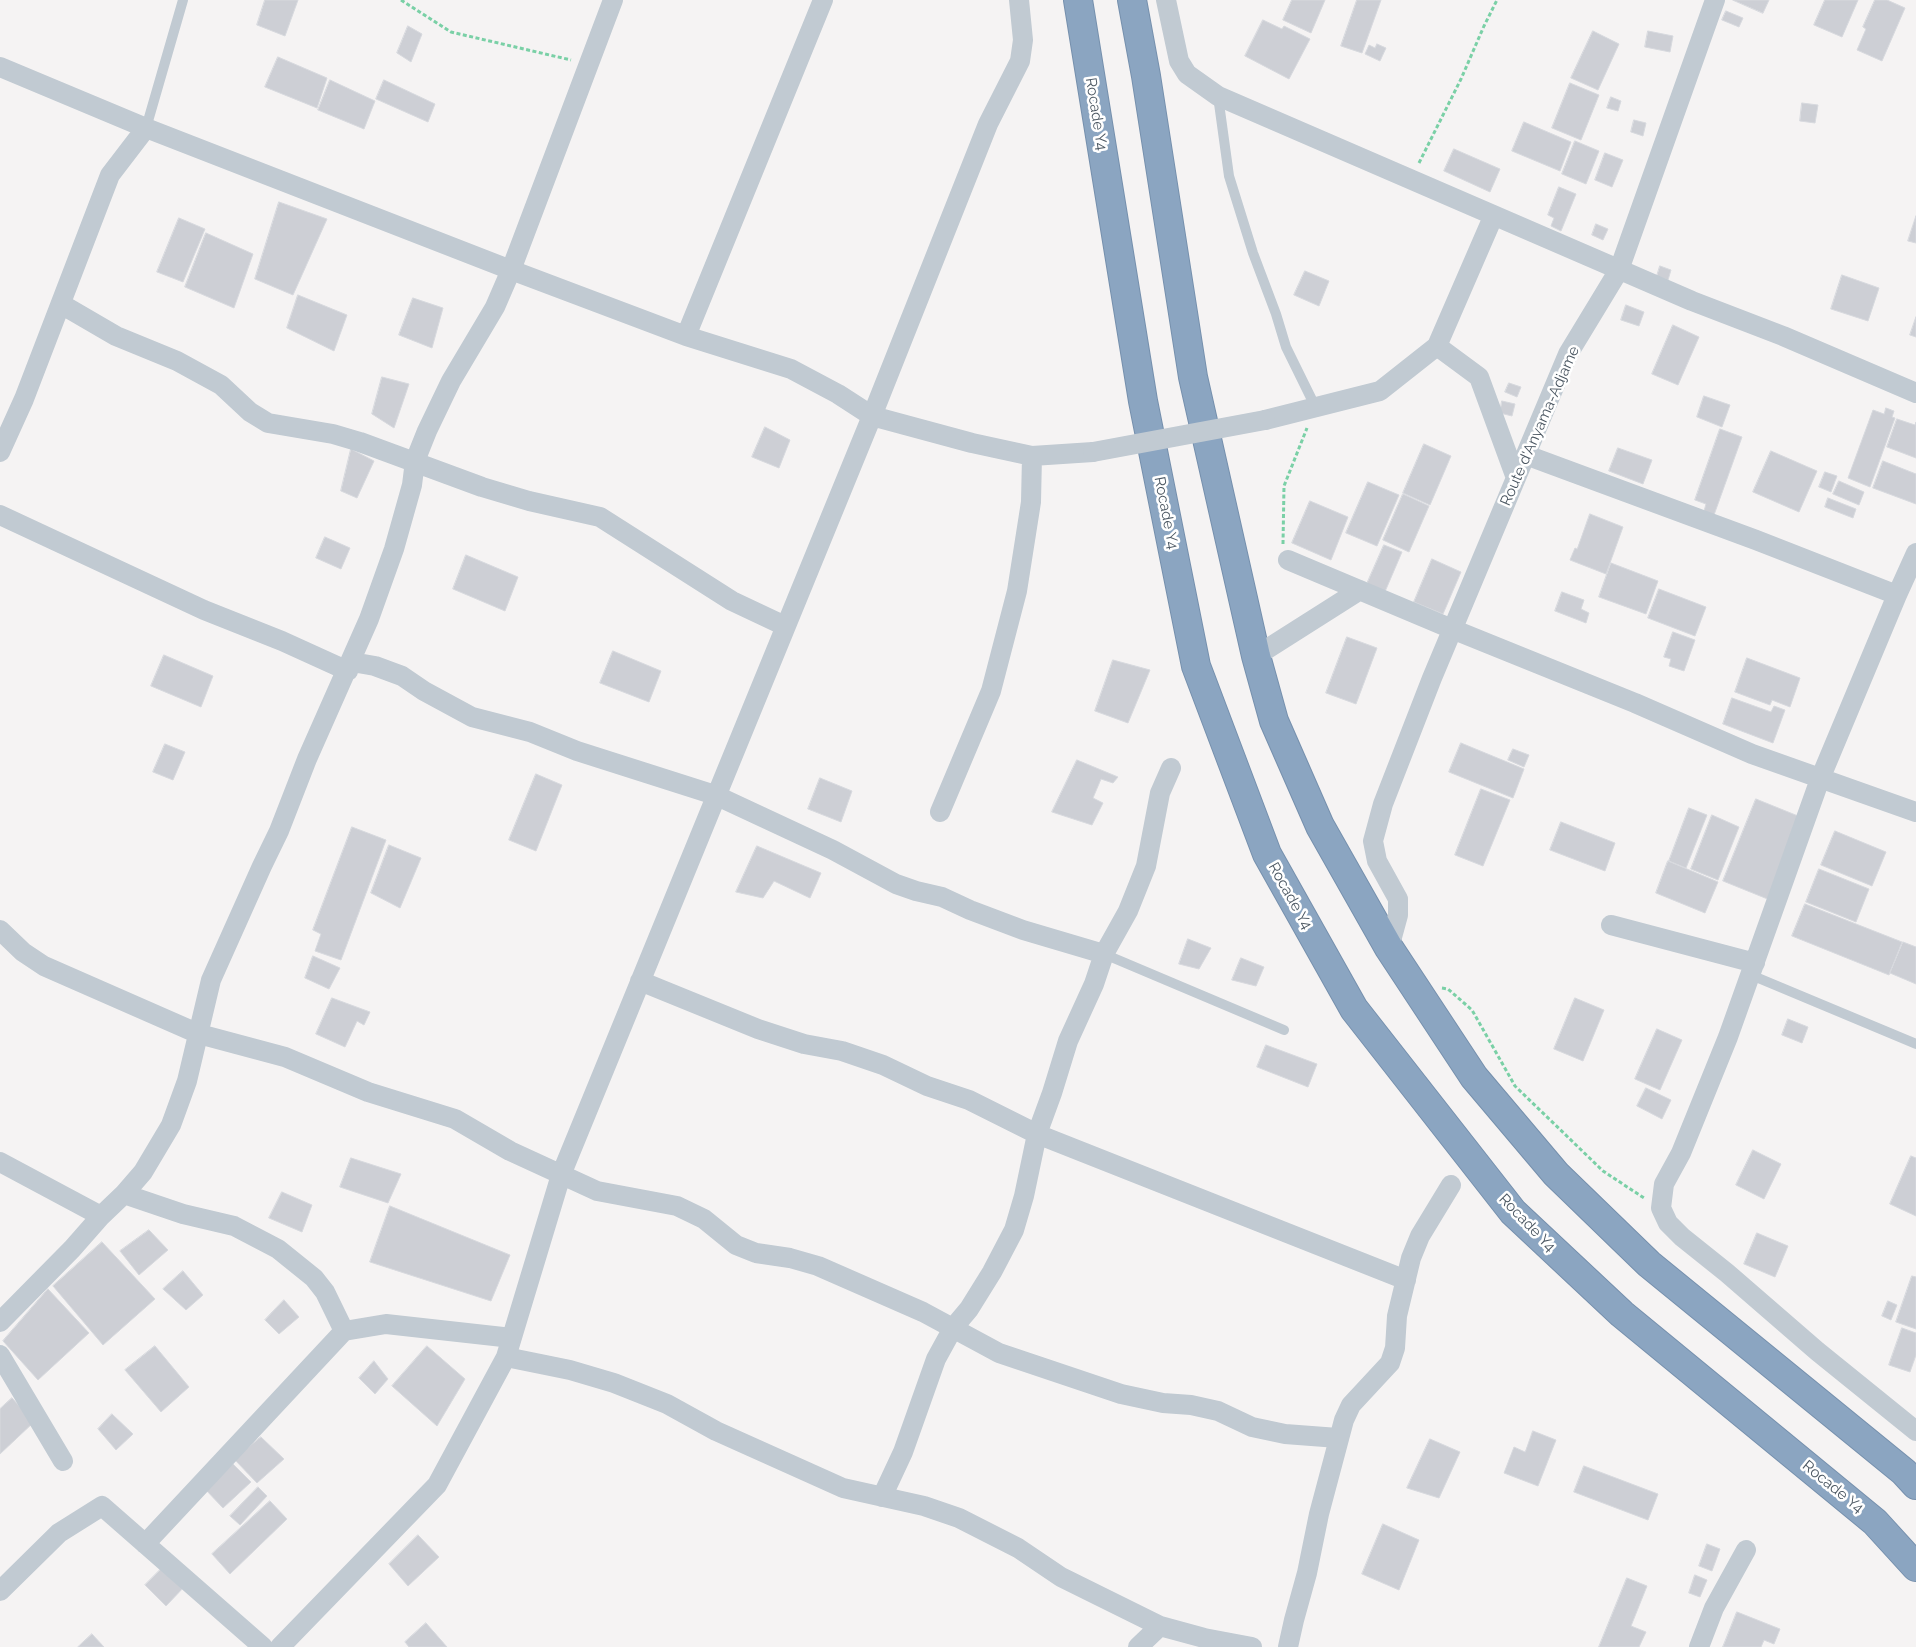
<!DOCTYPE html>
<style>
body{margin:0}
canvas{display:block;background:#f5f3f3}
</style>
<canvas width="1916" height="1647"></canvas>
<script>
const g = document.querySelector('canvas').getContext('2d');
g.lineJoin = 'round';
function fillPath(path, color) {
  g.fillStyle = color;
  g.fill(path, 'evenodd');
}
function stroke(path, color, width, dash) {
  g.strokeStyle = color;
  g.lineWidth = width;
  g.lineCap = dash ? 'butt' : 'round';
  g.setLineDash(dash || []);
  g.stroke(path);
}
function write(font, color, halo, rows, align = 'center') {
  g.font = font + ' Raleway,sans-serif';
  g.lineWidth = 5;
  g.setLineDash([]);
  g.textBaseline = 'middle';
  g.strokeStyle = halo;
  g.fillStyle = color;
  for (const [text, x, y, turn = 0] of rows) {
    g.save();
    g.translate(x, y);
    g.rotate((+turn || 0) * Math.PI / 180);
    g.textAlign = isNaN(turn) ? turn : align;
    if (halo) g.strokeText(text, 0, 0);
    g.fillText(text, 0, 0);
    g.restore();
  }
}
const building = new Path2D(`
 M265 0H298L285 36 257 25Z
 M1292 0H1325L1311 33 1283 20Z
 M1357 0H1381L1362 53 1341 46Z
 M1733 0H1769L1763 13Z
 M1825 0H1858L1842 37 1814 25Z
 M1875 0H1887L1905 8 1882 61 1857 50 1866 29 1863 27Z
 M1726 11 1743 18 1739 27 1722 20Z
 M1263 20 1282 29 1284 26 1310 39 1289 79 1245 56Z
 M408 26 422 34 411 62 397 53Z
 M1593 31 1619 44 1598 90 1571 78Z
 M1648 31 1673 36 1670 52 1645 47Z
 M1377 44 1386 48 1380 61 1365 54 1369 45 1375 48Z
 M278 57 327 78 317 108 265 87Z
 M330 80 375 101 364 129 318 110Z
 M384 80 435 104 428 122 376 99Z
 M1570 83 1599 95 1581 140 1552 128Z
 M1611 97 1621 101 1618 111 1607 108Z
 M1802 103 1818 105 1815 123 1800 121Z
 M1634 120 1646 123 1643 136 1631 132Z
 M1524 122 1571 142 1560 171 1512 151Z
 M1575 141 1599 151 1586 184 1562 174Z
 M1454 149 1500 169 1490 192 1444 171Z
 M1605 153 1623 160 1612 187 1595 180Z
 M1559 187 1576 194 1561 231 1551 226 1554 218 1548 215Z
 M279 202 327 219 293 295 255 279Z
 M1916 216V243L1908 241Z
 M179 218 205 229 183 282 157 272Z
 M1596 224 1608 229 1603 240 1592 235Z
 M206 233 253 254 234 308 185 287Z
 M1660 266 1671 270 1668 280 1657 276Z
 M1305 271 1329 281 1319 306 1294 295Z
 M1842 275 1879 288 1868 321 1831 309Z
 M298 295 347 315 334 351 287 328Z
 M413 298 443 308 432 348 399 335Z
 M1626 305 1644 312 1639 326 1621 320Z
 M1916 317V337L1910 335Z
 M1673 325 1699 337 1678 385 1652 374Z
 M382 377 409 384 394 428 372 414Z
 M1509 383 1521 387 1517 397 1505 392Z
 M1704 396 1730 405 1722 427 1697 417Z
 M1502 401 1515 404 1512 416 1500 413Z
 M1886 408 1894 411 1892 417 1895 418 1870 487 1848 478 1873 410 1884 414Z
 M1897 419 1915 425 1916 422V458L1887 447Z
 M765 427 790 440 779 468 752 457Z
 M1720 429 1742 437 1714 515 1704 511 1706 504 1695 500Z
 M1424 444 1451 456 1430 505 1403 493Z
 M1618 448 1652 460 1643 484 1609 471Z
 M351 449 374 461 357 498 341 491Z
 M1771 451 1817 471 1799 512 1753 492Z
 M1883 461 1916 474V504L1873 488Z
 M1825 472 1837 476 1831 492 1819 487Z
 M1839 481 1864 492 1859 505 1833 494Z
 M1368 482 1399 495 1377 546 1346 533Z
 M1403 494 1429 506 1409 552 1383 540Z
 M1828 498 1856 509 1853 518 1825 507Z
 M1310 501 1348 517 1331 560 1292 543Z
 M1590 514 1623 527 1606 574 1570 560 1575 548 1577 549Z
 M325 537 350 548 341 569 316 558Z
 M1384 545 1402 552 1384 594 1366 586Z
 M466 555 518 577 505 611 453 589Z
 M1432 559 1461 572 1443 614 1414 602Z
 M1611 563 1658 581 1646 614 1599 597Z
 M1659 589 1706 607 1695 636 1648 618Z
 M1562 592 1584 600 1581 609 1589 613 1586 623 1555 611Z
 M1673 632 1695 640 1684 671 1669 666 1671 659 1664 657Z
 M1347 637 1377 648 1356 704 1326 693Z
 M613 651 661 671 649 702 600 683Z
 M164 655 213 676 201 707 151 686Z
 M1747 658 1800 678 1790 707 1772 700 1770 705 1735 692Z
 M1113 660 1150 670 1128 723 1095 711Z
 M1732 698 1771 712 1774 706 1785 710 1773 743 1723 724Z
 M1461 743 1524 769 1513 798 1449 772Z
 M165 744 185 752 173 780 153 772Z
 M1513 749 1529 755 1524 767 1508 760Z
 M1077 760 1118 777 1113 783 1101 779 1093 798 1103 803 1092 825 1052 812Z
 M536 774 562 785 536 851 509 840Z
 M820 778 852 791 841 822 808 809Z
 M1481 789 1510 800 1483 866 1455 855Z
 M1756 799 1803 818 1770 900 1723 881Z
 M1689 808 1707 815 1686 868 1669 861Z
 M1712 815 1739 827 1718 880 1691 869Z
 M1561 822 1615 843 1605 871 1550 850Z
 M352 827 386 840 341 960 315 951 321 934 313 930Z
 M1835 831 1886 852 1872 886 1821 865Z
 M389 845 421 858 400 908 371 893Z
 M757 846 821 873 810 898 774 881 763 898 736 892Z
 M1668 861 1718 882 1705 913 1656 893Z
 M1819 869 1869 889 1856 922 1806 902Z
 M1805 904 1902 942 1889 975 1792 936Z
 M1188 939 1211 948 1199 969 1179 964Z
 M1903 942 1916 947V984L1890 973Z
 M313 956 340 968 329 989 305 978Z
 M1241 958 1264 967 1256 986 1232 980Z
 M332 998 370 1012 364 1025 357 1021 345 1047 316 1034Z
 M1575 998 1604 1010 1583 1061 1554 1049Z
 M1788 1019 1808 1027 1802 1043 1782 1035Z
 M1657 1029 1682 1040 1660 1090 1635 1079Z
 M1266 1045 1317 1064 1308 1087 1257 1067Z
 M1646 1088 1671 1100 1662 1119 1637 1106Z
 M1753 1150 1781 1164 1764 1199 1736 1185Z
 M1911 1156 1916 1158V1216L1890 1204Z
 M351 1158 401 1174 388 1203 340 1187Z
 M282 1192 312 1205 302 1232 269 1218Z
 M390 1206 510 1255 491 1301 370 1262Z
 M149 1230 168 1250 139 1275 120 1251Z
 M1757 1233 1788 1246 1775 1277 1744 1264Z
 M102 1242 155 1299 103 1345 53 1286Z
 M183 1271 203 1295 186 1310 163 1289Z
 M1912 1276 1916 1277V1329L1896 1322Z
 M48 1289 89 1333 38 1380 3 1341Z
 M284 1300 299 1317 279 1334 265 1320Z
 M1888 1301 1897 1305 1891 1320 1882 1316Z
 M1902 1328 1916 1333V1355L1910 1372 1889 1365Z
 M155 1346 189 1387 161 1412 125 1370Z
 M427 1346 465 1379 437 1426 392 1386Z
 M374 1361 388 1379 375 1394 359 1378Z
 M12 1398 34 1422 0 1454V1409Z
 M112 1414 133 1434 116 1450 98 1429Z
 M1533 1431 1556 1440 1538 1486 1504 1473 1514 1447 1525 1452Z
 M261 1437 284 1459 257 1483 234 1459Z
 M1430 1439 1460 1452 1439 1498 1407 1488Z
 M233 1464 251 1482 223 1508 204 1488Z
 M1584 1466 1658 1494 1648 1520 1574 1492Z
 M258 1487 267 1496 240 1525 230 1516Z
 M270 1501 287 1519 230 1574 212 1554Z
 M1383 1524 1419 1540 1399 1590 1362 1574Z
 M418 1535 439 1557 408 1586 389 1564Z
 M1707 1544 1720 1549 1712 1571 1699 1566Z
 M164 1566 186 1585 166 1606 145 1585Z
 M1695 1575 1707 1580 1700 1597 1689 1593Z
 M1627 1578 1647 1586 1631 1626 1646 1632 1639 1647H1599Z
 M1737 1612 1780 1629 1774 1644 1764 1640 1761 1647H1723Z
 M426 1623 447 1647H409L405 1642Z
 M92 1634 104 1647H78Z`);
const path = new Path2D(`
 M401 0 451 32 571 60
 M1419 163 1461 79 1484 26 1497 0
 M1283 544 1284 486 1307 428
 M1442 988 1448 989 1472 1010 1515 1086 1603 1171 1644 1198`);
const lane = new Path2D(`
 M1218 96 1229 176 1253 253 1276 314 1286 347 1315 406
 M146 128 183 0
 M1104 954 1284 1030
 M1751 975 1916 1044`);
const street = new Path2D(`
 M1166 0 1179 61 1187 74 1218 96 1692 301 1783 336 1916 393
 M0 67 146 128 511 270 686 336 791 369 838 394 872 416 972 443 1032 456 1093 452
 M61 304 116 336 177 361 221 385 250 412 268 423 333 434 360 442 482 487 529 501 600 517 732 601 785 626
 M686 336 823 0
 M1437 346 1479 377 1516 478
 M1265 420 1380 391 1437 346 1493 217
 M0 452 24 399 110 175 146 128
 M1526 455 1756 540 1897 595
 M0 515 204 610 282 641 348 671
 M1916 553 1897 595 1820 779 1728 1037 1681 1153 1664 1184 1661 1208 1668 1223 1682 1237 1727 1273 1817 1351 1916 1431
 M1288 560 1452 629 1635 703 1752 754 1916 812
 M1256 656 1360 590
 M352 662 375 666 402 676 424 691 472 717 530 732 577 751 715 795 833 850 896 884 916 891 942 897 970 910 1023 930 1104 954
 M940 812 991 691 1017 591 1031 502 1032 456
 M1611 925 1755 963
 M0 930 23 952 44 966 199 1034 285 1057 368 1092 455 1119 510 1151 597 1191 677 1206 704 1219 736 1245 756 1253 790 1258 818 1266 923 1312 999 1353 1121 1394 1163 1403 1191 1405 1218 1411 1252 1427 1285 1434 1338 1438
 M1389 948 1398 915V899L1377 861 1373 841 1383 804 1432 678 1568 354 1619 270 1715 0
 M640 981 758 1029 804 1044 842 1051 883 1065 927 1086 969 1100 1037 1134 1406 1280
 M0 1162 101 1216
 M124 1194 183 1214 234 1226 278 1249 314 1278 325 1292 344 1331
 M0 1322 72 1249 101 1216 124 1194 143 1172 171 1125 187 1081 211 980 262 866 279 831 307 759 369 619 394 549 412 485 415 461 427 431 451 381 495 307 511 270 613 0
 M0 1355 63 1461
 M506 1357 570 1370 614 1383 667 1404 716 1431 843 1488 924 1506 959 1518 1018 1548 1061 1577 1160 1626 1204 1638 1252 1647
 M882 1497 903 1452 936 1359 953 1328 969 1309 992 1272 1014 1230 1024 1196 1037 1134 1052 1093 1068 1041 1094 984 1104 954 1128 911 1146 866 1160 793 1171 768
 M145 1544 344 1331 386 1324 512 1338
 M0 1591 59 1533 102 1506 263 1647
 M280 1647 437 1485 506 1357 561 1175 872 416 988 124 1020 61 1023 40 1019 0
 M1138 1647 1160 1626
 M1288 1647 1294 1620 1307 1573 1319 1514 1344 1420 1351 1405 1390 1363 1395 1348 1397 1316 1411 1258 1420 1236 1451 1185
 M1699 1647 1714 1608 1746 1550`);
const highway = new Path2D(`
 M1078 0 1143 401 1196 666 1267 854 1354 1009 1513 1212 1622 1314 1875 1522 1916 1567
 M1132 0 1146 76 1193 377 1256 656 1274 721 1320 826 1389 948 1474 1077 1556 1174 1649 1264 1904 1472 1916 1485`);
const streetBridge = new Path2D(`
 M1093 452 1265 420`);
const streetNames = [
 ["Rocade Y4",1096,114,81],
 ["Route d'Anyama-Adjame",1540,426,-66],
 ["Rocade Y4",1166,513,79],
 ["Rocade Y4",1290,896,61],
 ["Rocade Y4",1527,1223,46],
 ["Rocade Y4",1833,1487,39]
];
fillPath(building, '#cdcfd5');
stroke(building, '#d7d9de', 1);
stroke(highway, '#7690ad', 30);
stroke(path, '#7ad0a6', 3, [4, 2.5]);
stroke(lane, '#c1cad2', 10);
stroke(street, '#c1cad2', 20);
stroke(highway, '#8ba5c1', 28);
stroke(streetBridge, '#c1cad2', 20);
write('15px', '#4a5661', '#fff', streetNames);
</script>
